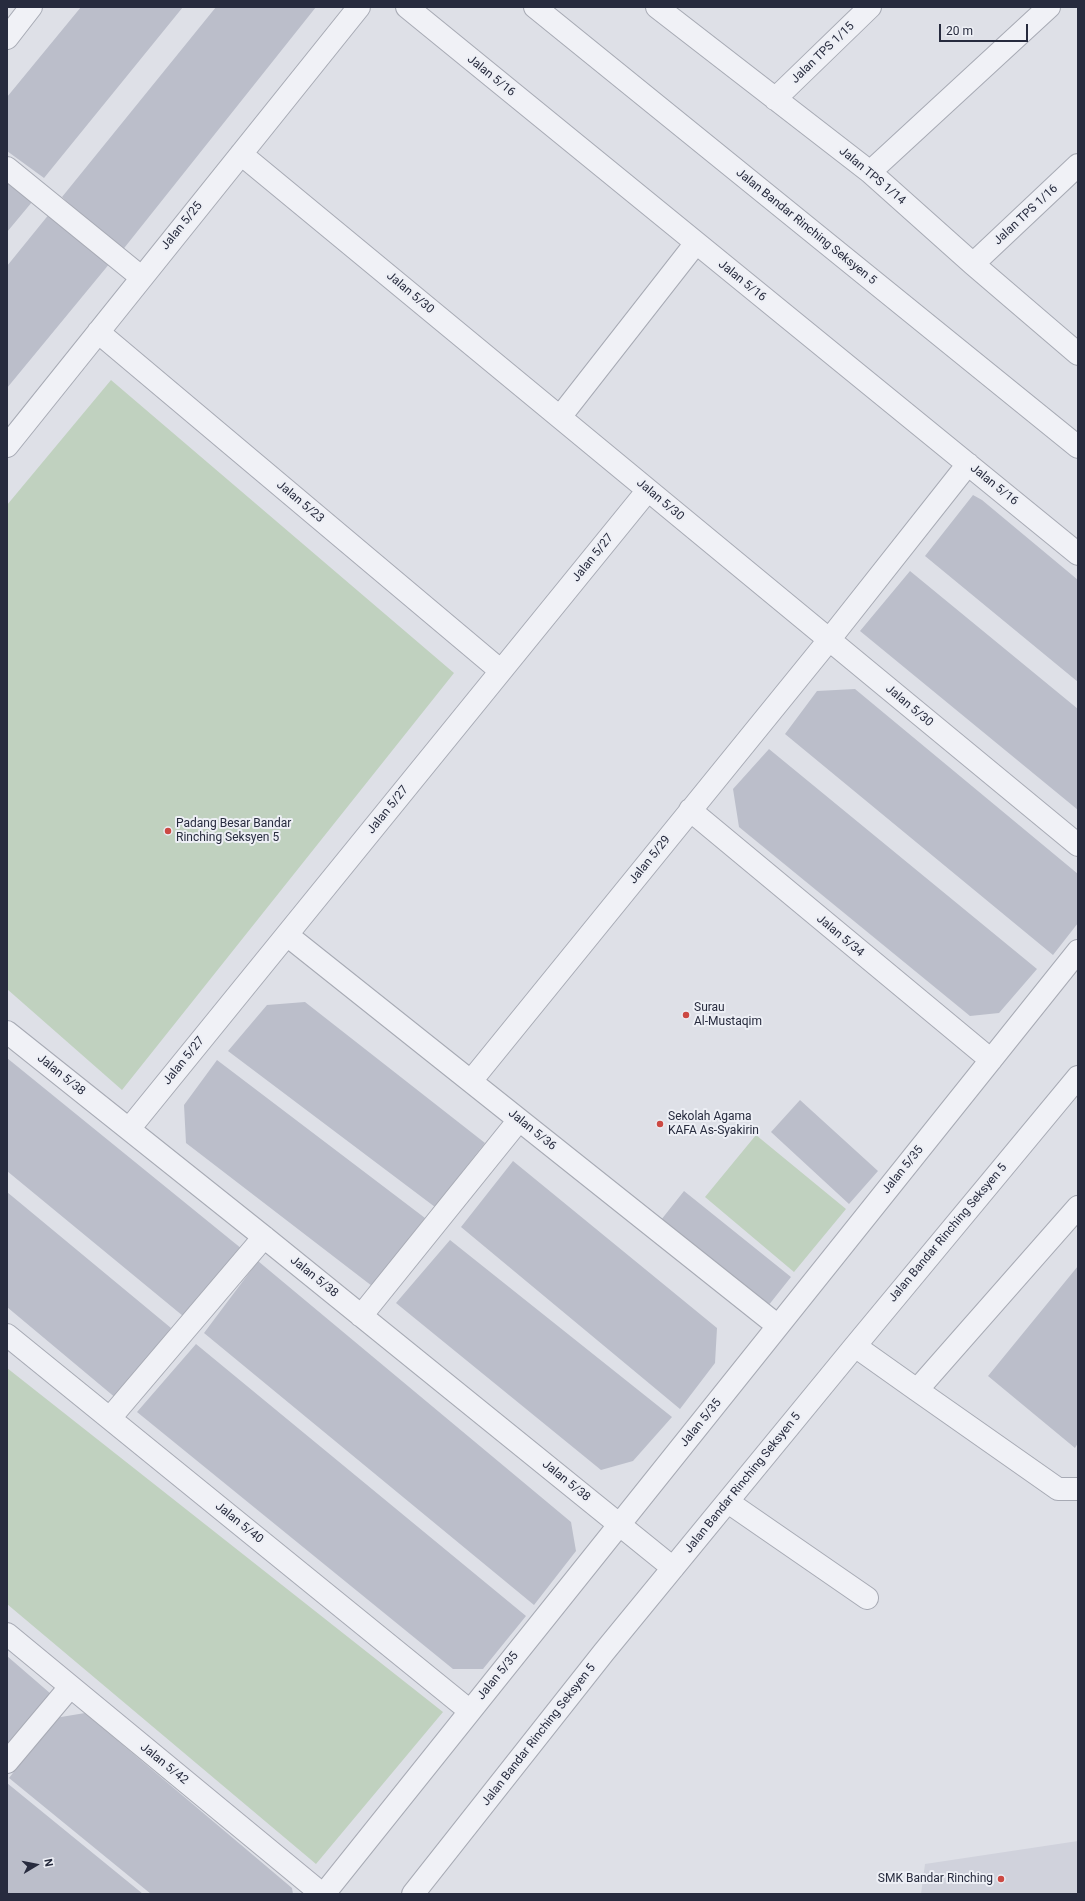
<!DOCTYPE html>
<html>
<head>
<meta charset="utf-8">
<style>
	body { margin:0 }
	#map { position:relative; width:1085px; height:1901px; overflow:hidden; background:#dee0e7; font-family:Roboto,sans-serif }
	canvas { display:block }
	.frame { position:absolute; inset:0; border:8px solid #272b3e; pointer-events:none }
	.north { position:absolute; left:16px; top:1845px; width:40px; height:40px; -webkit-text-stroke:3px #edeff5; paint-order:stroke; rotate:80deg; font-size:11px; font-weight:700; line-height:16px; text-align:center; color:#272b3e }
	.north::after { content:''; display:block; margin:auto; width:14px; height:18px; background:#272b3e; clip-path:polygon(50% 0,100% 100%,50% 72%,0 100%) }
	.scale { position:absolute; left:939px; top:24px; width:89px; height:18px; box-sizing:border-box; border:2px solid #272b3e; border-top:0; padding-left:5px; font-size:12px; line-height:14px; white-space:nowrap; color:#272b3e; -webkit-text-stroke:3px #edeff5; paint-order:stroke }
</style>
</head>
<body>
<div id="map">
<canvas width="1085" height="1901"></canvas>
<div class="frame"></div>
<div class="north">N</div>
<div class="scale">20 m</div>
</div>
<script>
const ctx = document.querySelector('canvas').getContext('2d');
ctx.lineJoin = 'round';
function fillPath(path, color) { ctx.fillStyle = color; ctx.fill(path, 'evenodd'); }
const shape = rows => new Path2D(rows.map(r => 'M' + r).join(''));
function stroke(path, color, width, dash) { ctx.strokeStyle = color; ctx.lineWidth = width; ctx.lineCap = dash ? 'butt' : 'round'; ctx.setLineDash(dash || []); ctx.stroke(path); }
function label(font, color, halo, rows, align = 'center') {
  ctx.font = font + ' Roboto,sans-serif'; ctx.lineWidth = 4; ctx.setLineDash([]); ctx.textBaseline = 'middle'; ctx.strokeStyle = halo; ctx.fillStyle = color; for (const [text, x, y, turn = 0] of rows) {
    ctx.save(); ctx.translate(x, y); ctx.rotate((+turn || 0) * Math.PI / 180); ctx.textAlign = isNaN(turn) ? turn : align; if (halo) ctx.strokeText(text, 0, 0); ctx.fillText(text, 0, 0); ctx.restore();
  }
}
const built = shape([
	[1078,1841,1078,1894,921,1894,925,1864]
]);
const green = shape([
	[111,380,454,673,122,1090,7,989,7,505],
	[756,1135,846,1209,794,1272,705,1197],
	[7,1368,443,1712,316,1864,7,1604]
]);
const building = shape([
	[81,7,183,7,44,178,7,151,7,97],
	[216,7,316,7,121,252,62,197],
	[7,181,32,202,7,232],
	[50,213,110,263,7,388,7,266],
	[973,495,982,500,1078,580,1078,682,925,556],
	[910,571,1078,709,1078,810,860,631],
	[855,689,1078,874,1078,923,1053,955,785,734,817,691],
	[769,749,1037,969,999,1013,970,1016,739,827,733,789],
	[305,1002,485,1143,435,1207,228,1051,267,1005],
	[7,1058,242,1249,183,1316,7,1171],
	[217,1060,425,1218,372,1286,186,1143,184,1105],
	[800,1100,878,1171,849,1204,771,1132],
	[513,1161,717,1328,715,1363,680,1409,461,1227],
	[684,1191,791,1277,768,1306,661,1220],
	[7,1192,171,1328,117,1399,7,1307],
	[450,1240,672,1417,633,1461,601,1470,396,1303],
	[258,1261,571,1522,576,1551,534,1605,204,1333],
	[1078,1266,1078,1443,1075,1448,988,1376],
	[196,1344,526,1616,483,1669,453,1669,137,1412],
	[7,1656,51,1694,7,1749],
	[85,1713,292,1888,293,1894,151,1894,9,1778,55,1718],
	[7,1783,143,1894,7,1894]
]);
const minor = shape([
	[407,7,1078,554],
	[535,7,1078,447],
	[657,7,870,172,973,264,1078,354],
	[7,38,31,7],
	[775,99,870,7],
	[241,154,1078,845],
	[7,168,141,277],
	[870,172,1049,7],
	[973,264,1078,165],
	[98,332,501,671],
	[560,417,696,243],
	[7,446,359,7],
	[690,810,991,1060],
	[287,935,778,1326],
	[7,1032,264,1237,673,1568],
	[471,1081,829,640,968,464],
	[129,1129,648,490],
	[1078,1207,917,1390,1058,1489,1078,1489],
	[361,1316,519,1120],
	[7,1335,470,1711],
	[855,1346,917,1390],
	[110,1418,264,1237],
	[728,1502,867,1598],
	[7,1634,322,1894],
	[7,1762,70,1687],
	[324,1894,1078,951],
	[413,1894,604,1652,855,1346,1078,1077]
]);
const markers = [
	[168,831,4,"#cc4943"],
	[686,1015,4,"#cc4943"],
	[660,1124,4,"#cc4943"],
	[1001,1879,4,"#cc4943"]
];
const streetNames = [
	["Jalan TPS 1/15",823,53,-44],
	["Jalan 5/16",491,76,39],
	["Jalan TPS 1/14",872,176,40],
	["Jalan TPS 1/16",1026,215,-43],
	["Jalan 5/25",182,226,-51],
	["Jalan Bandar Rinching Seksyen 5",806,227,39],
	["Jalan 5/16",742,281,39],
	["Jalan 5/30",410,293,40],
	["Jalan 5/16",994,485,39],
	["Jalan 5/30",660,500,40],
	["Jalan 5/23",300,502,40],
	["Jalan 5/27",593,558,-51],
	["Jalan 5/30",909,706,40],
	["Jalan 5/27",388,810,-51],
	["Jalan 5/29",650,860,-51],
	["Jalan 5/34",840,936,40],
	["Jalan 5/27",184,1061,-51],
	["Jalan 5/38",61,1075,39],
	["Jalan 5/36",532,1130,39],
	["Jalan 5/35",903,1170,-51],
	["Jalan Bandar Rinching Seksyen 5",948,1233,-50],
	["Jalan 5/38",314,1277,39],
	["Jalan 5/35",701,1423,-51],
	["Jalan 5/38",566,1481,39],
	["Jalan Bandar Rinching Seksyen 5",743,1483,-51],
	["Jalan 5/40",239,1523,39],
	["Jalan 5/35",498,1676,-51],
	["Jalan Bandar Rinching Seksyen 5",539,1735,-52],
	["Jalan 5/42",164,1764,39]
];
const poiNames = [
	["Padang Besar Bandar",176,824],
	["Rinching Seksyen 5",176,838],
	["Surau",694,1008],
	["Al-Mustaqim",694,1022],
	["Sekolah Agama",668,1117],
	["KAFA As-Syakirin",668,1131],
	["SMK Bandar Rinching",993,1879,"right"]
];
fillPath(built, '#d0d2dc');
fillPath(green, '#c0d1bf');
fillPath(building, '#bbbeca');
stroke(minor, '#a7aab4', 24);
stroke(minor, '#f0f1f6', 22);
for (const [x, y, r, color] of markers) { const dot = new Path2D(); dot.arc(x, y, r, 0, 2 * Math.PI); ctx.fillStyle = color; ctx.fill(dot); stroke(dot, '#edeff5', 1.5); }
label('12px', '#272b3e', '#edeff5', streetNames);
label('12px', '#272b3e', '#edeff5', poiNames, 'left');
</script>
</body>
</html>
